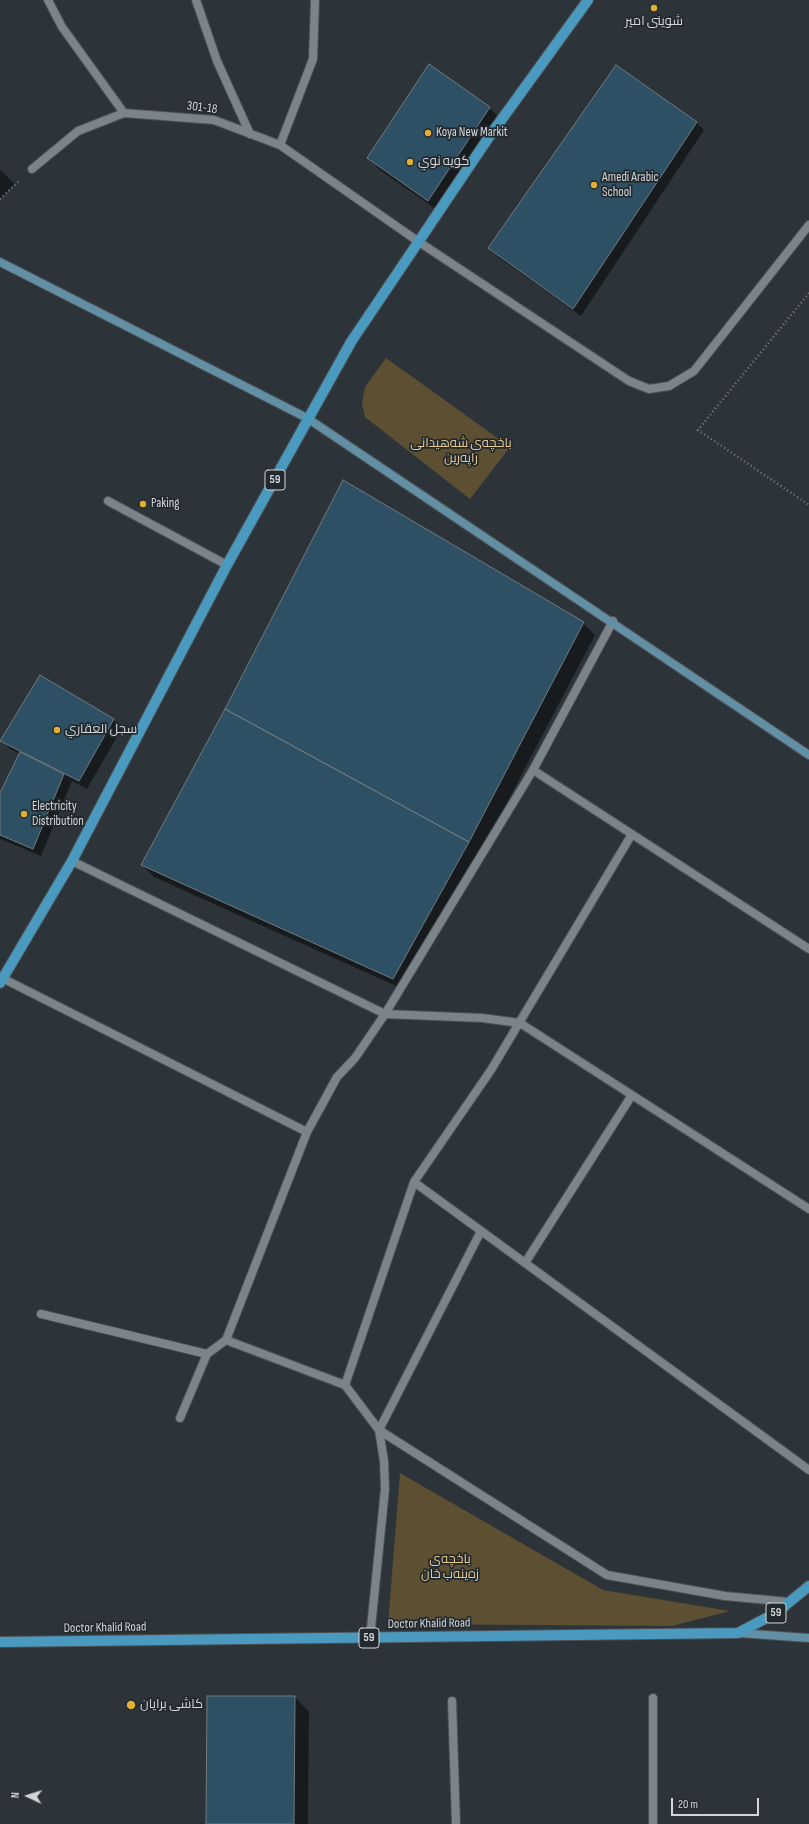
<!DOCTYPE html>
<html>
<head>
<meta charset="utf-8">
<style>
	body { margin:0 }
	#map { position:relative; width:809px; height:1824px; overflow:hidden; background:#2d3439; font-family:"Sofia Sans Condensed",sans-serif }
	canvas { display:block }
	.north { position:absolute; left:8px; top:1776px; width:40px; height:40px; -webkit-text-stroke:3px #232a2f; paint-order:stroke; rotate:274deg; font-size:11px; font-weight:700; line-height:16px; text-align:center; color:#d2d6d9 }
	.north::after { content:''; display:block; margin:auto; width:14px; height:18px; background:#d2d6d9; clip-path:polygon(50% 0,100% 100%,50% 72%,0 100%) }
	.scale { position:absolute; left:671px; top:1798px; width:88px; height:18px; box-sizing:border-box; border:2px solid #d2d6d9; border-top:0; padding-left:5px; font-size:12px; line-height:14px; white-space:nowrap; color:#d2d6d9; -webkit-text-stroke:3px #232a2f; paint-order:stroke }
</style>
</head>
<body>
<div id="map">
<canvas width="809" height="1824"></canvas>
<div class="north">N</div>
<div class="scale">20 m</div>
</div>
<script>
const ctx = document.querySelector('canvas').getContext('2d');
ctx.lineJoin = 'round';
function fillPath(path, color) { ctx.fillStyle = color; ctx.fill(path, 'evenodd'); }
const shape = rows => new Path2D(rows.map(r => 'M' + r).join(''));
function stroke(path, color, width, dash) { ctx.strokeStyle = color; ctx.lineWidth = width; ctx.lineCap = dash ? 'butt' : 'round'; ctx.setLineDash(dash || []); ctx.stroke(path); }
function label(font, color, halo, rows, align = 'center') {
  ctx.font = font + ' "Sofia Sans Condensed",Cairo,sans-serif'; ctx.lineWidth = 3.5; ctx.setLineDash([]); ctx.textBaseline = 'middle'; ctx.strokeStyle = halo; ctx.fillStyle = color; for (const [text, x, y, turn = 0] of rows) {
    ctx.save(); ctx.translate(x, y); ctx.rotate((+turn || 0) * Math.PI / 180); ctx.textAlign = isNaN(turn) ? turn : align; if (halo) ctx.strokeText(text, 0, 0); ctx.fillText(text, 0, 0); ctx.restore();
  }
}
const green = shape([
	[386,358,510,447,470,499,365,417,362,404,365,387],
	[400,1473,603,1590,730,1611,672,1626,388,1624]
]);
const shadow = shape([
	[489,108,501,119,440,212,380,170,368,158],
	[696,122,704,130,581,316,497,256,489,248],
	[0,170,15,184,0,199],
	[583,623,595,635,480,854,405,990,154,877,142,865,226,709],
	[40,677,114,720,122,728,87,789,72,781,41,856,0,839,0,796,20,754,10,749,2,741],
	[295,1697,309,1712,308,1824,207,1824]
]);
const building = shape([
	[429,64,490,107,428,201,367,158,429,64],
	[616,65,697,122,573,309,488,248,616,65],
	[343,480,584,622,469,842,225,709,343,480],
	[40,675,114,719,79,781,0,741,40,675],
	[225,709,469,842,393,979,141,865,225,709],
	[20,752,64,774,33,849,0,835,0,793,20,752],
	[207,1696,295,1696,294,1824,206,1824,207,1696]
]);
const path = shape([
	[0,199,18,182],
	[809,293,698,430,809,505]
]);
const lane = shape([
	[108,501,227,565]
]);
const street = shape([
	[48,0,62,27,124,113],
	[196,0,217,61,250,134],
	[280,145,313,59,315,0],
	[32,169,78,131,124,113,214,120,280,145,419,242,629,381,649,389,669,386,694,371,809,225],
	[533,770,809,949],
	[72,861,385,1014,482,1018,520,1023,809,1209],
	[2,978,307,1132],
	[414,1182,809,1470],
	[525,1263,632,1095],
	[41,1314,207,1354],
	[226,1340,345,1385,379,1430,607,1575,725,1596,789,1602],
	[345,1385,414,1182,491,1070,632,834],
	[180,1418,207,1354,226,1340,307,1132,337,1077,355,1058,385,1014,533,770,613,621],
	[370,1638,385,1489,384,1461,379,1430,481,1231],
	[653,1698,653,1824],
	[452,1701,456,1824]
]);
const secondary = shape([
	[0,262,307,418,809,755],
	[738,1633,809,1638]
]);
const primary = shape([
	[0,983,72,861,227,565,351,342,489,137,588,0],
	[0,1642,738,1633,776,1613,809,1586]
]);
const markers = [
	[654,8,4,"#e1af34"],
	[428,133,4,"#e1af34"],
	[410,162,4,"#e1af34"],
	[594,185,4,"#e1af34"],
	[143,504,4,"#e1af34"],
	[57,730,4,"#e1af34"],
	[24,814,4,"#e1af34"],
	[131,1705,5,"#e1af34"]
];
const shields = [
	[275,480,20],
	[776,1613,20],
	[369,1638,20]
];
const shieldNames = [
	["59",275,480],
	["59",776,1613],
	["59",369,1638]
];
const poiNames = [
	["شوينى امير",654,22,"center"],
	["Koya New Markit",436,133],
	["كويه نوي",418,162],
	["Amedi Arabic",602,178],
	["School",602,193],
	["Paking",151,504],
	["سجل العقاري",65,730],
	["Electricity",32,807],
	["Distribution",32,822],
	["كاشی برایان",140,1705]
];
const streetNames = [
	["301-18",202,108,7],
	["Doctor Khalid Road",429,1624,-1],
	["Doctor Khalid Road",105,1628,-1]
];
const parkNames = [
	["باخچه‌ی شه‌هیدانی",461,444],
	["راپه‌رین",461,459],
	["باخچه‌ی",450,1560],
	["زه‌ینه‌ب خان",450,1575]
];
fillPath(green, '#5c4f32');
fillPath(shadow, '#0007');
fillPath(building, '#2d5064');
stroke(building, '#717a7f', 1);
stroke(lane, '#4a5054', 10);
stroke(street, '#4a5054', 10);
stroke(secondary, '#4a5054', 10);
stroke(primary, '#4a5054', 12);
stroke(path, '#7a7f84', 2.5, [1, 3]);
stroke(lane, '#7b848a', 8);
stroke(street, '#7b848a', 8);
stroke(secondary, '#638fa4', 8);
stroke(primary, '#4a9abf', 10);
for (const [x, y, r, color] of markers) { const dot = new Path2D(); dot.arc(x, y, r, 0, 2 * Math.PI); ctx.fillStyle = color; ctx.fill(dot); stroke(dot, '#232a2f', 1.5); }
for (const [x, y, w] of shields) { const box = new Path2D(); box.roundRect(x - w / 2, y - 10, w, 20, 3); ctx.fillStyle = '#232a2f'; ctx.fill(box); stroke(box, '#d2d6d9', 1); }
label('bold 12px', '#d2d6d9', null, shieldNames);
label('13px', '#d2d6d9', '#232a2f', poiNames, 'left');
label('13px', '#d2d6d9', '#232a2f', streetNames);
label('13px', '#e5c98e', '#232a2f', parkNames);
</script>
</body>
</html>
